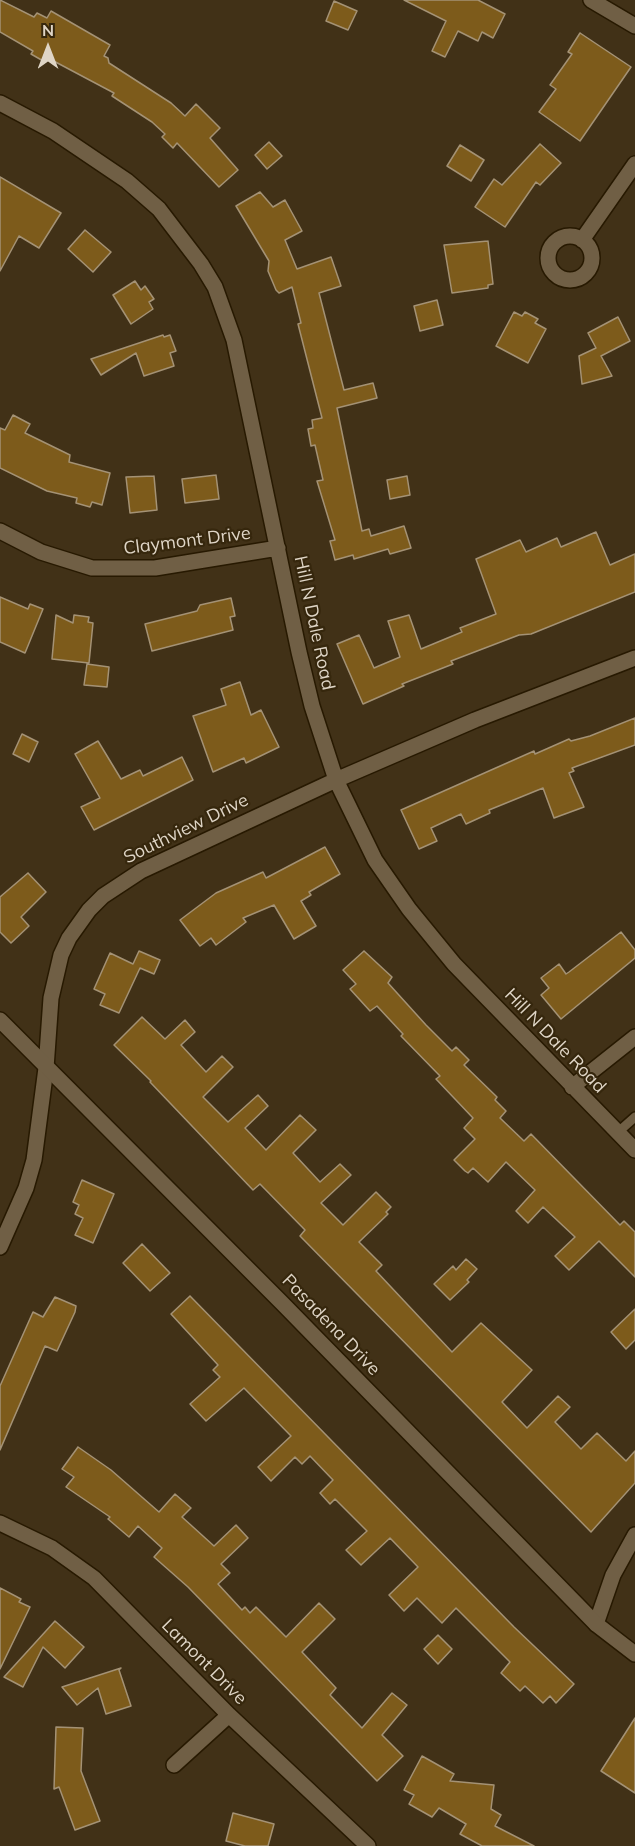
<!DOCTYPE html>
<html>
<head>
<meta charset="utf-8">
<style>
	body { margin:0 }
	#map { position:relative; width:635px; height:1846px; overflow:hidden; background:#413117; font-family:Mulish,sans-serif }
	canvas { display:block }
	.north { position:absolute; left:18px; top:18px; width:60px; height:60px; -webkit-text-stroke:4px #36270d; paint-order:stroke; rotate:0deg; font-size:16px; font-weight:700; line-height:24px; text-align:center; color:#dfd5c6 }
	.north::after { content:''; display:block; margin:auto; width:21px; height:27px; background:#dfd5c6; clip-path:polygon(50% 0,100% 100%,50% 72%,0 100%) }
</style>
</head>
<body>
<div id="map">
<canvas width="635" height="1846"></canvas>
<div class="north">N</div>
</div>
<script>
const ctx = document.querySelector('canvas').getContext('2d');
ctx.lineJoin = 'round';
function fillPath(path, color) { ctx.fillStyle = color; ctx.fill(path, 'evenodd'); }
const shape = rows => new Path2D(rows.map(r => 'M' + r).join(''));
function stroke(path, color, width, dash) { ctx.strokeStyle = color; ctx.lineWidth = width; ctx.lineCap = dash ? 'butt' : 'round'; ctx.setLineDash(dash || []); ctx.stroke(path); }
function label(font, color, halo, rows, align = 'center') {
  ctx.font = font + ' Mulish,sans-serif'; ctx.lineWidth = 4.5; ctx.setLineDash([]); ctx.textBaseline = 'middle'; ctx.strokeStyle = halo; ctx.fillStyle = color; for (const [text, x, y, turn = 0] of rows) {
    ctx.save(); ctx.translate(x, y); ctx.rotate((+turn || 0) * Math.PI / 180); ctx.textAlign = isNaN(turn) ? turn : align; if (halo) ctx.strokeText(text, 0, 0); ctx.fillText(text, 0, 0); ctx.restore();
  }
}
const building = shape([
	[0,0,34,17,37,13,47,18,51,11,110,45,104,56,108,58,109,63,171,103,185,116,196,104,220,128,210,138,238,170,219,187,177,143,173,148,162,137,165,134,152,122,112,96,114,93,48,58,45,62,31,54,33,51,0,32,0,0],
	[404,0,478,0,505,14,493,38,482,32,478,41,458,31,445,57,432,51,446,21,404,0],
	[334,1,357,11,348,30,326,21,334,1],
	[580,33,631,67,580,141,539,112,556,89,550,85,572,54,568,52,580,33],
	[269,142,282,156,267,169,255,155,269,142],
	[540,144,561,163,540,185,536,182,505,227,475,207,494,179,502,185,540,144],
	[460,145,484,160,471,181,447,166,460,145],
	[0,177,61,213,39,248,19,236,0,271,0,177],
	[260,192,273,207,285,200,302,231,285,240,297,269,331,257,341,286,319,293,344,390,373,383,377,398,337,408,362,531,369,529,371,536,404,526,411,548,390,554,388,549,354,559,353,555,335,560,330,541,335,540,317,481,323,480,315,445,311,446,308,429,313,428,312,420,322,418,298,324,301,323,292,287,279,293,276,290,268,271,269,261,236,206,260,192],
	[85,230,111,252,93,272,68,249,85,230],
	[488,241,493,284,488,285,488,288,452,293,444,245,488,241],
	[135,281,141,290,145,286,154,299,149,302,153,309,131,324,113,295,135,281],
	[437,300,443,325,420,331,414,306,437,300],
	[514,312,522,316,525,312,538,319,535,323,546,329,528,363,496,346,514,312],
	[618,317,630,341,601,356,612,376,582,384,579,356,596,348,588,333,618,317],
	[163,335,164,337,170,335,176,351,170,353,174,366,144,376,136,353,101,375,91,359,163,335],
	[13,415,30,424,25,433,70,455,69,462,110,473,102,505,92,502,90,507,76,503,77,498,47,491,0,468,0,428,5,430,13,415],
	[216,475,219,499,185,503,182,479,216,475],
	[154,476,157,510,130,513,126,477,154,476],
	[407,476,410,495,390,499,387,480,407,476],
	[596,532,610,565,635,554,635,592,531,634,519,635,451,661,453,664,402,684,404,686,363,704,337,644,359,635,374,668,400,657,388,621,409,615,421,649,462,632,460,628,496,614,476,559,520,540,526,552,557,538,561,547,596,532],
	[0,597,28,609,30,604,43,609,25,653,0,642,0,597],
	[231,598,235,616,230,617,233,630,152,651,145,624,197,611,200,605,231,598],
	[56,615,73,623,74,615,89,617,88,622,93,623,89,663,52,659,56,615],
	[87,664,109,667,107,687,84,685,87,664],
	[240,682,251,715,261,710,279,747,246,763,244,758,213,772,193,716,226,705,221,689,240,682],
	[635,718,635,745,572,768,574,771,569,773,584,807,554,818,543,788,489,810,490,813,466,824,461,814,431,828,437,841,419,849,401,810,534,751,535,754,569,739,571,741,590,736,635,718],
	[22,734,38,742,29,762,13,754,22,734],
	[98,741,121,779,140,770,143,776,182,757,193,780,94,830,81,807,100,798,75,754,98,741],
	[325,847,340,874,309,892,311,895,301,901,316,926,294,939,274,905,243,918,246,922,216,945,211,938,200,946,180,920,216,893,263,872,266,878,325,847],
	[28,873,46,892,21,917,29,926,11,943,0,932,0,897,28,873],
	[621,932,635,950,635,958,561,1019,541,995,549,988,541,978,559,964,566,974,569,972,621,932],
	[139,951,160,960,154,974,140,968,119,1013,100,1005,105,994,94,989,110,953,133,964,139,951],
	[364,951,392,977,388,983,426,1025,452,1051,456,1047,469,1060,464,1065,497,1097,495,1100,506,1111,500,1118,524,1141,531,1134,620,1225,624,1221,635,1232,635,1277,599,1241,569,1270,555,1256,575,1237,543,1207,528,1223,516,1211,535,1190,506,1162,488,1182,473,1168,468,1173,465,1171,454,1160,475,1139,464,1128,473,1118,436,1079,440,1076,401,1036,403,1034,377,1006,370,1011,350,989,356,984,343,970,364,951],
	[142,1017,165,1039,185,1020,195,1032,181,1045,206,1072,222,1056,233,1067,203,1097,228,1122,258,1095,268,1106,245,1128,266,1150,300,1115,316,1130,293,1153,320,1182,340,1164,351,1175,321,1203,343,1225,376,1192,391,1207,386,1212,388,1214,359,1242,382,1265,376,1271,452,1352,481,1323,532,1370,502,1402,527,1428,558,1396,570,1407,555,1422,581,1449,597,1433,626,1461,635,1451,635,1483,591,1532,300,1236,305,1230,260,1184,253,1190,150,1082,151,1081,114,1045,142,1017],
	[82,1180,114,1194,93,1243,75,1235,83,1218,75,1214,79,1205,73,1202,82,1180],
	[142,1244,170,1273,150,1291,123,1263,142,1244],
	[466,1259,477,1269,467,1280,469,1282,450,1300,434,1284,453,1266,456,1270,466,1259],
	[190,1296,514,1627,574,1684,556,1703,550,1696,543,1703,525,1686,520,1691,501,1673,510,1662,456,1608,442,1623,417,1598,404,1611,389,1595,418,1567,390,1538,361,1565,346,1550,367,1531,335,1499,330,1504,320,1493,333,1480,310,1456,302,1464,295,1457,271,1481,258,1467,291,1436,244,1388,206,1421,190,1404,220,1377,213,1370,218,1365,171,1314,190,1296],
	[55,1297,76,1306,75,1312,57,1351,45,1346,0,1450,0,1386,33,1312,43,1317,55,1297],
	[635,1309,635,1340,626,1349,611,1332,635,1309],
	[78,1447,111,1470,159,1512,175,1494,191,1508,182,1517,214,1546,236,1525,248,1538,221,1564,230,1573,218,1584,242,1610,245,1607,250,1613,256,1607,286,1637,319,1603,335,1619,302,1652,336,1688,330,1695,362,1728,392,1693,407,1705,382,1735,403,1756,377,1781,188,1587,154,1557,162,1548,138,1526,129,1537,108,1519,110,1517,66,1487,74,1477,62,1469,78,1447],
	[0,1588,21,1599,19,1602,30,1607,0,1669,0,1588],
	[55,1621,84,1647,65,1668,43,1647,23,1687,4,1677,55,1621],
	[438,1635,452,1649,438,1664,424,1649,438,1635],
	[121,1668,119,1670,131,1706,106,1714,98,1688,77,1705,62,1687,121,1668],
	[635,1718,635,1793,601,1771,635,1718],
	[56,1727,83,1728,81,1771,100,1821,75,1830,59,1787,54,1789,56,1727],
	[422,1756,454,1774,450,1781,494,1785,491,1809,501,1815,495,1826,534,1846,482,1846,460,1834,466,1824,439,1808,432,1817,409,1804,414,1795,404,1790,422,1756],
	[233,1813,274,1824,268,1846,245,1846,226,1841,233,1813]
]);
const lane = shape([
	[617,1133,635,1117]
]);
const street = shape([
	[591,0,635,26],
	[0,103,53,131,127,181,159,209,201,264,215,287,234,340,299,652,312,706,336,780,375,860,409,909,454,964,635,1150],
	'548 258a22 22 0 1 1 44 0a22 22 0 1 1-44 0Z',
	[582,240,635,164],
	[0,531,41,552,92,568,155,568,278,548],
	[572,1087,635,1037],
	[0,1247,26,1188,34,1160,46,1068,51,998,61,955,69,938,89,910,103,896,141,871,336,780,475,720,635,658],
	[0,1523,52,1548,94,1578,229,1715,368,1846],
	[596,1624,613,1575,635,1535],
	[174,1765,229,1715]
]);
const secondary = shape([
	[0,1020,282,1303,596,1624,635,1654]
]);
const streetNames = [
	["Claymont Drive",187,541,-7],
	["Hill N Dale Road",314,623,78],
	["Southview Drive",186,829,-26],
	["Hill N Dale Road",555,1041,46],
	["Pasadena Drive",331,1325,46],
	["Lamont Drive",204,1662,45]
];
fillPath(building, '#7d5b1b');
stroke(building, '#a49275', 1.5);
stroke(lane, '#271901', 12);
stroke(street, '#271901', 18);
stroke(secondary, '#271901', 18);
stroke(lane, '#705f45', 9);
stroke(street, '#705f45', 15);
stroke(secondary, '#705f45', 15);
label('18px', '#dfd5c6', '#36270d', streetNames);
</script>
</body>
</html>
